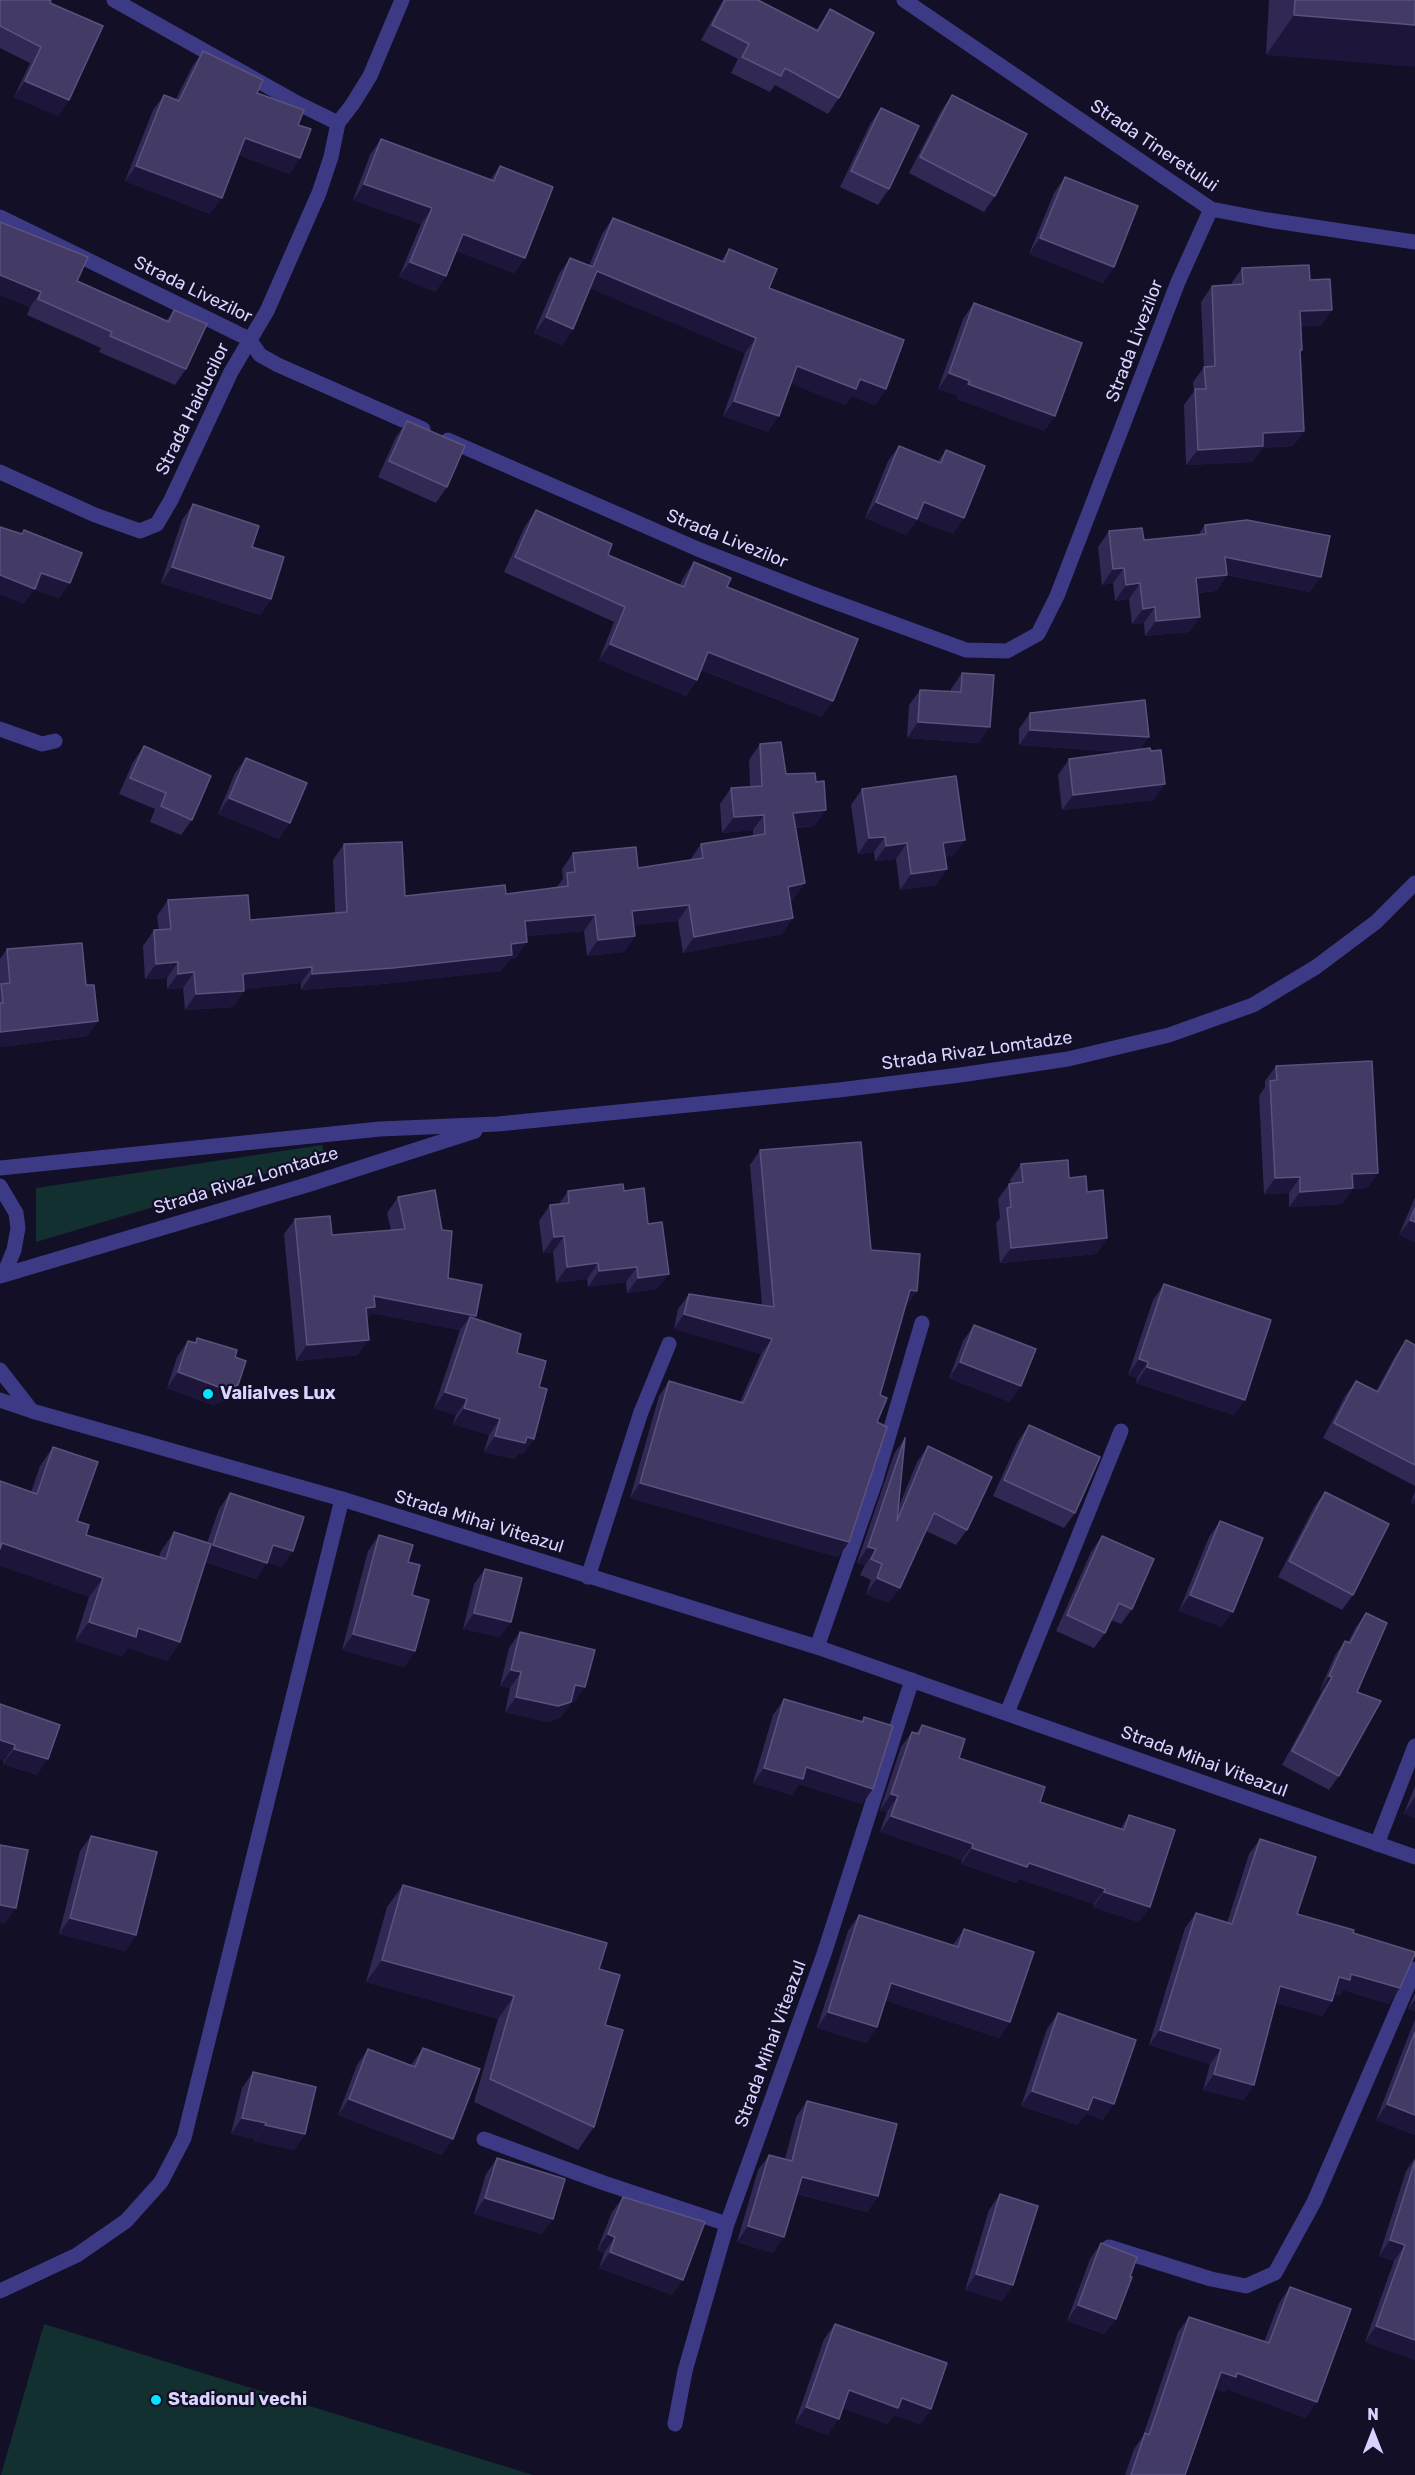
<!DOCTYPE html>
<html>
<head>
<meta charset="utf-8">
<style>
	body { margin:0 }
	#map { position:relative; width:1415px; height:2475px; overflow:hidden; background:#130f26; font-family:Rubik,sans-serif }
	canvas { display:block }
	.north { position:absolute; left:1343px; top:2403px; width:60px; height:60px; -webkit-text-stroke:4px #130f26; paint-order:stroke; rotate:0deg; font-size:16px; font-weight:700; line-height:24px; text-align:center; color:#d9d4ff }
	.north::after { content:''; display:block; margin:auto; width:21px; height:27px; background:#d9d4ff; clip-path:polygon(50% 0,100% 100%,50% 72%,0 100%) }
</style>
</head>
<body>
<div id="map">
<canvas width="1415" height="2475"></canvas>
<div class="north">N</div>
</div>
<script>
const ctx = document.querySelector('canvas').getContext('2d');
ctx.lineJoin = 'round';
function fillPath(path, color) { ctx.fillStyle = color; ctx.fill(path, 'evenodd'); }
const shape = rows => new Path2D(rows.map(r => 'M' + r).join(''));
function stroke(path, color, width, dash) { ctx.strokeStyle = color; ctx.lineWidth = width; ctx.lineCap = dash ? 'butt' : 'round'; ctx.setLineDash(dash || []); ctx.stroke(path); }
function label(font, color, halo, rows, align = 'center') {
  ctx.font = font + ' Rubik,sans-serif'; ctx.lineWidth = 4.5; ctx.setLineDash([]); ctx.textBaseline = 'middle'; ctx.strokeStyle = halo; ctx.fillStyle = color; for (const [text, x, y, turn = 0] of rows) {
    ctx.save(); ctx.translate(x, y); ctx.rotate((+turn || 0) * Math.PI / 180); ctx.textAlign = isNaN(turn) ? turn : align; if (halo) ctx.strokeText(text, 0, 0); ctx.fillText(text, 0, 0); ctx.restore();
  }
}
const green = shape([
	[322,1145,325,1156,36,1242,36,1188],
	[44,2324,533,2475,1,2475]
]);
const service = shape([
	[588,1577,641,1412,669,1344],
	[817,1647,875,1482,922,1323],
	[1007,1713,1121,1431],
	[484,2139,604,2183,727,2224],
	[1109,2247,1211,2279,1246,2286,1275,2273,1314,2202,1415,1969],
	[0,2291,77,2255,126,2221,161,2182,184,2138,342,1499],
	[675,2424,685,2371,727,2224,824,1954,912,1680]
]);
const minor = shape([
	[114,0,299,104,338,123],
	[904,0,1211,209,1268,220,1415,242],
	[0,217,249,339,260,355,278,365,423,429],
	[448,440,700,550,813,594,966,650,1007,651,1038,634,1057,596,1178,282,1211,209],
	[0,472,95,515,140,531,157,524,171,500,231,372,267,311,319,193,331,157,338,123,352,105,370,76,402,0],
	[0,729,42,744,55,741],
	[0,1400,32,1411],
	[1377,1844,1415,1746]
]);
const tertiary = shape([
	[0,1168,380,1129,498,1124,839,1090,960,1075,1068,1059,1169,1035,1253,1005,1316,967,1376,922,1415,883],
	[0,1186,16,1213,18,1228,14,1250,4,1274],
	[0,1276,310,1184,475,1131],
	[0,1370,32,1411,342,1499,817,1647,1415,1857]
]);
const wall = shape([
	[0,0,50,3,69,100,58,116,14,97,30,63,0,48],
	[723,0,758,0,816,30,830,9,839,98,828,114,775,85,770,92,731,73,738,59,701,40],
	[1269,0,1415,0,1266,55],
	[203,51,298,125,300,158,289,174,239,155,210,214,125,181,153,110,164,95,176,99,192,67],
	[952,95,995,196,984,212,909,173,941,111],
	[881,108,889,189,878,205,840,187,870,124],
	[381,139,490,180,500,166,525,258,514,273,456,251,446,276,435,292,399,277,421,224,353,200,370,155],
	[1065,177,1114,267,1103,283,1029,254,1054,193],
	[613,218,721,261,729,249,769,288,886,389,875,405,851,396,845,405,790,383,768,432,723,416,745,353,590,288,573,329,562,345,534,333,559,274,570,258,589,266,602,234],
	[0,222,77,281,166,321,174,310,186,369,175,385,99,352,101,348,27,315,30,307,0,295],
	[1242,268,1310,280,1321,326,1301,326,1302,350,1300,354,1304,431,1293,446,1262,448,1252,462,1186,465,1184,405,1194,391,1193,382,1204,367,1201,302,1212,286,1231,285,1231,284],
	[974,303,1055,416,1044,431,957,399,959,396,938,389,963,319],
	[407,421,447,487,436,503,378,477,396,437],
	[899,446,938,461,946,450,953,534,917,520,906,535,865,518,888,461],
	[193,504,252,547,271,599,260,615,161,583,182,520],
	[536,510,608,555,680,585,683,578,694,562,727,587,822,717,701,670,697,680,686,696,599,660,614,622,504,572,525,526],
	[1205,525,1310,592,1227,575,1216,591,1198,593,1200,617,1189,632,1145,636,1144,623,1132,624,1129,599,1115,601,1113,583,1102,585,1098,547,1109,531,1144,540,1198,535],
	[962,673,979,743,907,738,909,705,920,690,951,692,951,689],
	[1030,713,1141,749,1154,800,1062,810,1058,775,1069,759,1120,752,1019,745,1019,729],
	[760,744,786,774,815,826,795,828,794,899,790,900,782,934,683,953,678,921,633,925,635,936,624,952,587,956,584,931,527,936,516,958,510,959,501,971,382,984,301,990,301,983,244,989,244,991,233,1007,185,1010,183,988,167,989,167,978,145,979,143,946,154,930,159,930,157,916,168,900,250,920,335,913,333,860,344,844,405,896,506,894,556,888,563,879,562,869,573,853,638,868,690,860,701,844,753,836,753,830,722,833,720,804,731,788,750,786,749,760],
	[144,746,192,820,181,835,150,822,155,809,119,794,133,762],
	[246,758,279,839,218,814,235,773],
	[862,789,965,840,954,855,945,857,947,869,936,885,900,890,896,859,875,861,874,852,858,854,851,805],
	[7,949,86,985,98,1021,87,1036,0,1047,0,959],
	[1276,1066,1378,1173,1367,1188,1352,1189,1342,1204,1289,1207,1289,1193,1264,1194,1259,1096,1265,1087,1265,1081],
	[760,1150,917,1291,906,1306,905,1306,880,1395,877,1422,849,1542,838,1557,630,1498,659,1396,669,1381,740,1402,761,1354,674,1329,678,1309,689,1294,762,1305,750,1165],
	[1021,1164,1069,1178,1087,1192,1107,1238,1096,1254,1000,1263,996,1223,1000,1218,998,1199,1009,1184,1011,1184,1010,1180],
	[568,1191,624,1191,648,1224,657,1289,627,1293,626,1282,588,1287,587,1279,556,1283,553,1252,543,1253,539,1221,550,1205,559,1204],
	[398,1197,448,1278,476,1316,474,1318,517,1353,539,1387,534,1439,523,1454,518,1453,514,1459,484,1452,489,1435,453,1424,456,1415,434,1408,460,1330,371,1313,367,1319,358,1355,296,1361,284,1234,295,1219,332,1235,391,1230,387,1213],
	[1415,1197,1415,1242,1399,1235],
	[1164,1284,1234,1415,1136,1383,1137,1378,1128,1375,1153,1300],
	[974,1325,1010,1402,949,1378,963,1341],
	[197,1338,235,1357,238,1385,227,1400,213,1405,167,1388,177,1357,188,1341,195,1343],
	[1406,1340,1415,1345,1415,1486,1323,1438,1345,1396,1356,1381,1376,1391,1395,1356],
	[1029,1425,1075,1513,1064,1528,993,1496,1018,1441],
	[905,1438,899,1506,917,1462,928,1446,967,1530,956,1545,926,1531,889,1603,866,1594,871,1580,860,1575,865,1565,857,1563,894,1454],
	[53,1447,77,1521,86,1535,159,1557,161,1551,174,1532,207,1543,219,1509,230,1493,282,1567,267,1562,256,1579,205,1562,180,1642,167,1661,128,1648,122,1656,75,1641,89,1597,31,1492,40,1466],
	[1415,1491,1415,1504,1411,1503],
	[1325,1492,1353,1595,1342,1610,1278,1577,1314,1507],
	[1220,1521,1222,1627,1179,1611,1209,1537],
	[379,1535,408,1562,412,1595,415,1651,404,1667,342,1650,368,1551],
	[1102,1536,1132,1609,1121,1624,1111,1620,1105,1633,1094,1648,1056,1631,1091,1552],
	[485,1569,500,1637,463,1629,474,1584],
	[1366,1613,1357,1692,1339,1776,1329,1790,1282,1765,1322,1691,1320,1690,1335,1655,1345,1641,1348,1642,1356,1627],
	[520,1632,574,1703,571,1702,560,1718,547,1722,505,1712,510,1688,500,1686,509,1648],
	[784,1699,861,1721,864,1717,862,1804,799,1784,792,1795,753,1783,773,1715],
	[0,1704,37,1775,3,1764,4,1761,0,1759],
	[922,1725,959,1758,1040,1802,1120,1829,1129,1815,1139,1922,1093,1907,1094,1904,1019,1879,1016,1883,961,1864,962,1860,880,1832,887,1812,880,1810,901,1747,912,1732,916,1733],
	[1415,1786,1415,1818,1404,1813],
	[91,1836,136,1935,125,1951,59,1934,80,1851],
	[1260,1839,1297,1914,1353,1933,1389,2004,1343,1990,1339,1996,1334,1994,1332,2001,1322,2016,1276,2003,1254,2085,1243,2100,1203,2090,1210,2064,1149,2045,1185,1928,1196,1913,1227,1923,1249,1854],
	[403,1885,599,1969,605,2025,594,2127,578,2150,474,2102,498,2019,366,1982,387,1907],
	[859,1915,953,1945,964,1929,1010,2022,999,2038,885,2000,877,2027,866,2043,817,2028,848,1931],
	[1415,1993,1415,2011,1408,2009],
	[1058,2013,1103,2120,1086,2114,1077,2125,1021,2106,1047,2029],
	[1415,2019,1415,2135,1376,2120],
	[423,2048,442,2155,338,2115,357,2065,368,2049,411,2065],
	[253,2072,305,2134,294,2150,254,2141,255,2139,231,2134,242,2088],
	[807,2101,878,2196,867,2212,797,2194,773,2253,737,2242,758,2170,769,2155,785,2159,796,2117],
	[497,2158,542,2234,474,2214,486,2174],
	[1415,2158,1415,2360,1365,2342,1394,2261,1379,2256,1406,2171],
	[1000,2194,1013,2285,1002,2301,965,2290,989,2210],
	[623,2197,672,2295,599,2268,604,2253,597,2250,612,2212],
	[1101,2243,1130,2277,1116,2319,1104,2334,1067,2321,1090,2259],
	[1290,2287,1306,2418,1227,2389,1225,2392,1215,2389,1185,2475,1125,2475,1134,2449,1143,2436,1178,2332,1189,2317,1264,2342,1279,2303],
	[835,2324,931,2409,920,2424,894,2415,887,2424,843,2408,828,2435,795,2423,824,2339]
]);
const shadedWall = shape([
	[1294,15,1415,25,1415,67,1266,55],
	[25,81,69,100,58,116,14,97],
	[245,138,300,158,289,174,234,153],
	[136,166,222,198,210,214,125,181],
	[364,184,432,208,421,224,353,200],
	[463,234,525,258,514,273,452,250],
	[1040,238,1114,267,1103,283,1029,254],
	[410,262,446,276,435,292,399,277],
	[597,271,756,338,745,353,586,287],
	[0,275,41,292,30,307,0,295],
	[1332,310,1321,326,1289,327,1300,311],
	[546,317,573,329,562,345,534,333],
	[797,366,860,379,886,389,875,405,851,396,845,405,786,382],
	[949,373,970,381,959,396,938,389],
	[968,384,1055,416,1044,431,957,399],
	[734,401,779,416,768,432,723,416],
	[1304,431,1293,446,1262,448,1252,462,1186,465,1198,450,1263,433],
	[876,502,924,502,964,518,953,534,917,520,906,535,865,518],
	[1225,557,1321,577,1310,592,1214,572],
	[172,567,271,599,260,615,161,583],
	[1124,568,1113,583,1102,585,1113,569],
	[41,573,70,583,59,599,34,590,24,604,0,595,0,575],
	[1227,575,1216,591,1185,594,1196,578],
	[1140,583,1129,599,1115,601,1126,585],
	[1155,607,1144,623,1132,624,1143,609],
	[1200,617,1189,632,1145,636,1156,621],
	[610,644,697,680,686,696,599,660],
	[708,652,833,701,822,717,697,668],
	[918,722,990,727,979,743,907,738],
	[1030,730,1149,737,1138,753,1019,745],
	[1165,784,1154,800,1062,810,1073,795],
	[229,798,290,823,279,839,218,814],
	[826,810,815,826,782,828,793,813],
	[764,815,753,830,722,833,734,817],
	[885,837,874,852,858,854,869,838],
	[965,840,954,855,932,859,943,843],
	[907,843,896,859,875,861,886,846],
	[947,869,936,885,900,890,911,874],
	[805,883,794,899,777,902,788,887],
	[689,905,678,921,621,927,632,911],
	[595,915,584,931,514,937,525,921],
	[793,918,782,934,683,953,694,937],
	[635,936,624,952,587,956,598,940],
	[527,942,516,958,510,959,501,971,382,984,301,990,312,974],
	[178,962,167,978,145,979,156,964],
	[312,967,301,983,232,990,243,974],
	[194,972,183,988,167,989,178,974],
	[244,991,233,1007,185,1010,196,994],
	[98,1021,87,1036,0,1047,0,1032],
	[1378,1173,1367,1188,1352,1189,1342,1204,1289,1207,1300,1192,1352,1174],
	[1300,1177,1289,1193,1264,1194,1275,1178],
	[1410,1220,1415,1222,1415,1242,1399,1235],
	[564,1236,553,1252,543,1253,554,1237],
	[1107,1238,1096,1254,1000,1263,1011,1248],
	[598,1263,587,1279,556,1283,567,1267],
	[637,1267,626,1282,588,1287,599,1271],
	[669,1274,657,1289,627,1293,638,1278],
	[910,1290,917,1291,906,1306,899,1305],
	[374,1296,476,1316,465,1331,470,1317,460,1330,371,1313,364,1323,355,1323],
	[684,1314,772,1339,761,1354,674,1329],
	[369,1340,358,1355,296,1361,307,1345],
	[1139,1359,1148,1362,1137,1378,1128,1375],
	[960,1362,1021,1386,1010,1402,949,1378],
	[1147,1367,1245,1400,1234,1415,1136,1383],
	[178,1372,238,1385,227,1400,213,1405,167,1388],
	[445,1392,467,1399,456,1415,434,1408],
	[464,1408,500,1419,489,1435,453,1424],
	[495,1436,527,1437,534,1439,523,1454,518,1453,514,1459,484,1452],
	[640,1483,849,1542,838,1557,630,1498],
	[1415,1497,1415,1504,1411,1503],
	[2,1543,103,1578,89,1597,0,1566,0,1546],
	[213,1545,267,1563,256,1579,202,1561],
	[273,1545,293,1551,282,1567,262,1560],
	[868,1547,876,1549,865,1565,857,1563],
	[877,1578,900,1588,889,1603,866,1594],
	[1190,1595,1233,1612,1222,1627,1179,1611],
	[474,1613,511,1622,500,1637,463,1629],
	[89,1622,138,1628,180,1642,167,1661,128,1648,122,1656,75,1641],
	[353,1634,415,1651,404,1667,342,1650],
	[511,1670,521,1672,510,1688,500,1686],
	[1329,1676,1332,1677,1322,1691,1320,1690],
	[575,1685,585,1687,574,1703,571,1702,560,1718,547,1722,505,1712,516,1697],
	[0,1740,15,1745,4,1761,0,1759],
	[14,1749,48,1759,37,1775,3,1764],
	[806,1767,873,1789,862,1804,799,1784,792,1795,753,1783,764,1768],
	[891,1794,898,1796,887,1812,880,1810],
	[1415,1797,1415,1818,1404,1813],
	[891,1816,973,1844,962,1860,880,1832],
	[972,1848,1029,1863,1105,1889,1094,1904,1019,1879,1016,1883,961,1864],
	[1104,1892,1150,1907,1139,1922,1093,1907],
	[0,1905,16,1908,5,1924,0,1923],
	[70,1918,136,1935,125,1951,59,1934],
	[382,1960,514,1996,498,2019,366,1982],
	[1351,1974,1400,1988,1389,2004,1343,1990,1339,1996,1329,1992,1339,1977],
	[891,1983,1010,2022,999,2038,880,1999],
	[1280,1986,1332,2001,1322,2016,1270,2002],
	[1415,2000,1415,2011,1408,2009],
	[828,2012,877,2027,866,2043,817,2028],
	[1160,2030,1221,2049,1210,2064,1149,2045],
	[1214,2074,1254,2085,1243,2100,1203,2090],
	[1032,2091,1093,2097,1114,2104,1103,2120,1086,2114,1077,2125,1021,2106],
	[349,2099,453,2139,442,2155,338,2115],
	[1387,2104,1415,2115,1415,2135,1376,2120],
	[242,2118,266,2123,255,2139,231,2134],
	[265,2125,305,2134,294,2150,254,2141],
	[802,2177,878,2196,867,2212,791,2192],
	[485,2198,553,2219,542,2234,474,2214],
	[748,2226,784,2237,773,2253,737,2242],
	[608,2234,615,2237,604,2253,597,2250],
	[1390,2240,1405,2245,1394,2261,1379,2256],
	[610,2252,683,2280,672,2295,599,2268],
	[976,2274,1013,2285,1002,2301,965,2290],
	[1078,2305,1116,2319,1104,2334,1067,2321],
	[1376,2326,1415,2340,1415,2360,1365,2342],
	[1221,2372,1237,2373,1317,2402,1306,2418,1227,2389,1225,2392,1210,2388],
	[849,2390,902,2398,931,2409,920,2424,894,2415,887,2424,838,2406],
	[806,2407,839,2419,828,2435,795,2423]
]);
const building = shape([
	[0,0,51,0,50,3,103,26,69,100,25,81,41,47,0,26,0,0],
	[725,0,758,0,818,31,830,9,874,33,839,98,785,68,781,76,742,57,749,44,712,25,725,0],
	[1295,0,1415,0,1415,25,1294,15,1295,0],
	[203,51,263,80,257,93,304,110,298,125,311,129,300,158,245,138,222,198,136,166,164,95,179,101,203,51],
	[952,95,1027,134,995,196,920,157,952,95],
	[881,108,919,126,889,189,851,171,881,108],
	[381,139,494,181,500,166,553,187,525,258,463,234,446,276,410,262,432,208,364,184,381,139],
	[1065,177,1138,206,1114,267,1040,238,1065,177],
	[613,218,724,262,729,249,777,269,769,288,904,340,886,389,860,379,856,389,797,366,779,416,734,401,756,338,597,271,573,329,546,317,570,258,593,267,613,218],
	[0,222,88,257,77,281,169,322,174,310,207,324,186,369,110,336,112,332,38,299,41,292,0,275,0,222],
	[1309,265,1310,280,1330,279,1332,310,1300,311,1302,350,1300,350,1304,431,1263,433,1263,446,1198,450,1195,389,1206,389,1204,367,1215,366,1212,286,1243,284,1242,268,1309,265],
	[974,303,1082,343,1055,416,968,384,970,381,949,373,974,303],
	[407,421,465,446,447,487,389,461,407,421],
	[899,446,941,463,946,450,985,466,964,518,924,502,917,519,876,502,899,446],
	[193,504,259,526,252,547,284,557,271,599,172,567,193,504],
	[536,510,612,544,608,555,684,587,694,562,731,578,727,587,858,639,833,701,708,652,697,680,610,644,625,607,515,557,536,510],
	[1247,520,1330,536,1321,577,1225,557,1227,575,1196,578,1200,617,1156,621,1155,607,1143,609,1140,583,1126,585,1124,568,1113,569,1109,531,1142,528,1144,540,1206,534,1205,525,1247,520],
	[0,527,22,534,24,530,82,553,70,583,41,573,35,589,0,575,0,527],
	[962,673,994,675,990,727,918,722,920,690,961,692,962,673],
	[1145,700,1149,737,1030,730,1030,713,1145,700],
	[781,742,786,774,815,773,816,782,824,781,826,810,793,813,805,883,788,887,793,918,694,937,689,905,632,911,635,936,598,940,595,915,525,921,527,942,511,944,512,955,393,968,312,974,312,967,243,974,244,991,196,994,194,972,178,974,178,962,156,964,154,930,171,929,168,900,248,895,250,920,347,912,344,844,402,842,405,896,505,885,506,894,568,886,567,873,575,872,573,853,636,847,638,868,703,858,701,844,765,834,764,815,734,817,731,788,762,786,760,744,781,742],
	[144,746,211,776,192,820,161,806,166,793,130,778,144,746],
	[1150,748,1151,751,1161,750,1165,784,1073,795,1069,759,1150,748],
	[246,758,307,783,290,823,229,798,246,758],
	[956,776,965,840,943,843,947,869,911,874,907,843,886,846,885,837,869,838,862,789,956,776],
	[82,943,86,985,94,985,98,1021,0,1032,0,1003,3,1003,1,984,10,983,7,949,82,943],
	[1372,1061,1378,1173,1352,1174,1353,1188,1300,1192,1300,1177,1275,1178,1270,1081,1277,1080,1276,1066,1372,1061],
	[861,1142,871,1250,920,1254,917,1291,910,1290,880,1395,887,1398,877,1422,887,1427,849,1542,640,1483,669,1381,743,1403,772,1339,684,1314,689,1294,774,1307,760,1150,861,1142],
	[1068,1160,1069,1178,1086,1176,1087,1192,1103,1190,1107,1238,1011,1248,1007,1208,1011,1207,1009,1184,1023,1182,1021,1164,1068,1160],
	[623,1184,624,1191,644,1188,648,1224,662,1222,669,1274,638,1278,637,1267,599,1271,598,1263,567,1267,564,1236,554,1237,550,1205,569,1203,568,1191,623,1184],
	[435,1190,442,1230,452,1231,448,1278,482,1285,476,1316,374,1296,375,1307,366,1308,369,1340,307,1345,295,1219,330,1216,332,1235,405,1229,398,1197,435,1190],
	[1415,1208,1415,1222,1410,1220,1415,1208],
	[1164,1284,1271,1320,1245,1400,1147,1367,1148,1362,1139,1359,1164,1284],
	[470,1317,521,1334,517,1353,546,1361,539,1387,547,1389,534,1439,527,1437,525,1443,495,1436,500,1419,464,1408,467,1399,445,1392,470,1317],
	[974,1325,1036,1349,1021,1386,960,1362,974,1325],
	[197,1338,237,1350,235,1357,246,1361,238,1385,224,1389,178,1372,188,1341,196,1343,197,1338],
	[1406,1340,1415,1345,1415,1465,1334,1423,1356,1381,1378,1392,1406,1340],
	[1029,1425,1100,1457,1075,1513,1004,1480,1029,1425],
	[905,1438,897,1521,928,1446,992,1477,967,1530,934,1513,900,1588,877,1578,882,1564,871,1559,876,1549,868,1547,905,1438],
	[53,1447,98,1462,77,1521,89,1525,86,1535,166,1559,174,1532,211,1544,180,1642,138,1628,136,1637,89,1622,103,1578,2,1543,0,1549,0,1481,37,1494,53,1447],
	[1325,1492,1389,1524,1353,1595,1289,1561,1325,1492],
	[230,1493,304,1517,293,1551,273,1545,267,1563,213,1545,230,1493],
	[1220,1521,1263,1538,1233,1612,1190,1595,1220,1521],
	[379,1535,413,1545,408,1562,420,1565,412,1595,429,1600,415,1651,353,1634,379,1535],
	[1102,1536,1154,1559,1132,1609,1119,1603,1105,1633,1067,1615,1102,1536],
	[485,1569,522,1578,511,1622,474,1613,485,1569],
	[1366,1613,1387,1623,1357,1692,1381,1701,1339,1776,1292,1751,1332,1677,1329,1676,1345,1641,1350,1643,1366,1613],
	[520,1632,595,1650,585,1687,575,1685,571,1702,558,1706,516,1697,521,1672,511,1670,520,1632],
	[784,1699,863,1722,864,1717,893,1726,873,1789,806,1767,803,1779,764,1768,784,1699],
	[0,1704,60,1725,48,1759,14,1749,15,1745,0,1740,0,1704],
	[922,1725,965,1739,959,1758,1045,1787,1040,1802,1124,1830,1129,1815,1175,1830,1150,1907,1104,1892,1105,1889,1029,1863,1027,1867,972,1848,973,1844,891,1816,898,1796,891,1794,912,1732,919,1734,922,1725],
	[91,1836,157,1852,136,1935,70,1918,91,1836],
	[1260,1839,1316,1857,1297,1914,1354,1930,1353,1933,1415,1952,1415,1954,1400,1988,1351,1974,1350,1980,1339,1977,1332,2001,1280,1986,1254,2085,1214,2074,1221,2049,1160,2030,1196,1913,1232,1924,1260,1839],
	[0,1845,28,1850,16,1908,0,1905,0,1845],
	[403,1885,607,1943,599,1969,620,1975,605,2025,623,2030,594,2127,490,2079,514,1996,382,1960,403,1885],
	[859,1915,958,1947,964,1929,1034,1952,1010,2022,891,1983,877,2027,828,2012,859,1915],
	[1058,2013,1136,2040,1114,2104,1093,2097,1088,2110,1032,2091,1058,2013],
	[1415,2032,1415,2115,1387,2104,1415,2032],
	[423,2048,480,2069,453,2139,349,2099,368,2049,415,2067,423,2048],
	[253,2072,316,2087,305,2134,265,2125,266,2123,242,2118,253,2072],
	[807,2101,897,2124,878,2196,802,2177,784,2237,748,2226,769,2155,792,2161,807,2101],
	[497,2158,565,2179,553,2219,485,2198,497,2158],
	[1415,2161,1415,2340,1376,2326,1405,2245,1390,2240,1415,2161],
	[1000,2194,1038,2206,1013,2285,976,2274,1000,2194],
	[623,2197,705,2222,683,2280,610,2252,615,2237,608,2234,623,2197],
	[1101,2243,1137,2257,1130,2277,1132,2277,1116,2319,1078,2305,1101,2243],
	[1290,2287,1351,2309,1317,2402,1237,2373,1236,2377,1221,2372,1185,2475,1131,2475,1145,2433,1149,2435,1189,2317,1269,2343,1290,2287],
	[835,2324,947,2363,931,2409,902,2398,898,2408,849,2390,839,2419,806,2407,835,2324]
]);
const markers = [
	[208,1394,6,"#00e5ff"],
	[156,2400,6,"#00e5ff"]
];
const streetNames = [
	["Strada Tineretului",1154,146,34],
	["Strada Livezilor",193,290,26],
	["Strada Livezilor",1135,341,-69],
	["Strada Haiducilor",193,409,-64],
	["Strada Livezilor",727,539,22],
	["Strada Rivaz Lomtadze",977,1051,-8],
	["Strada Rivaz Lomtadze",246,1181,-17],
	["Strada Mihai Viteazul",479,1522,17],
	["Strada Mihai Viteazul",1204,1762,20],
	["Strada Mihai Viteazul",771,2044,-70]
];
const poiNames = [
	["Valialves Lux",220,1394],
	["Stadionul vechi",168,2400]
];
fillPath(green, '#12302f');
stroke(service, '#3d3a85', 15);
stroke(minor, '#3d3a85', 15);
stroke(tertiary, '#3d3a85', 15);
fillPath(wall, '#312854');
fillPath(shadedWall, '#1d163a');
fillPath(building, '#433a66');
stroke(building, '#5a527e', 1.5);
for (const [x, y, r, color] of markers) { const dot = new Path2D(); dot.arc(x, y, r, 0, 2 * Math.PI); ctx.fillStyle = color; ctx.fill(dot); stroke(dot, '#130f26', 2); }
label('18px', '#d9d4ff', '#130f26', streetNames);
label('bold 18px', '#d9d4ff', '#130f26', poiNames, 'left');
</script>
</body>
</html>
